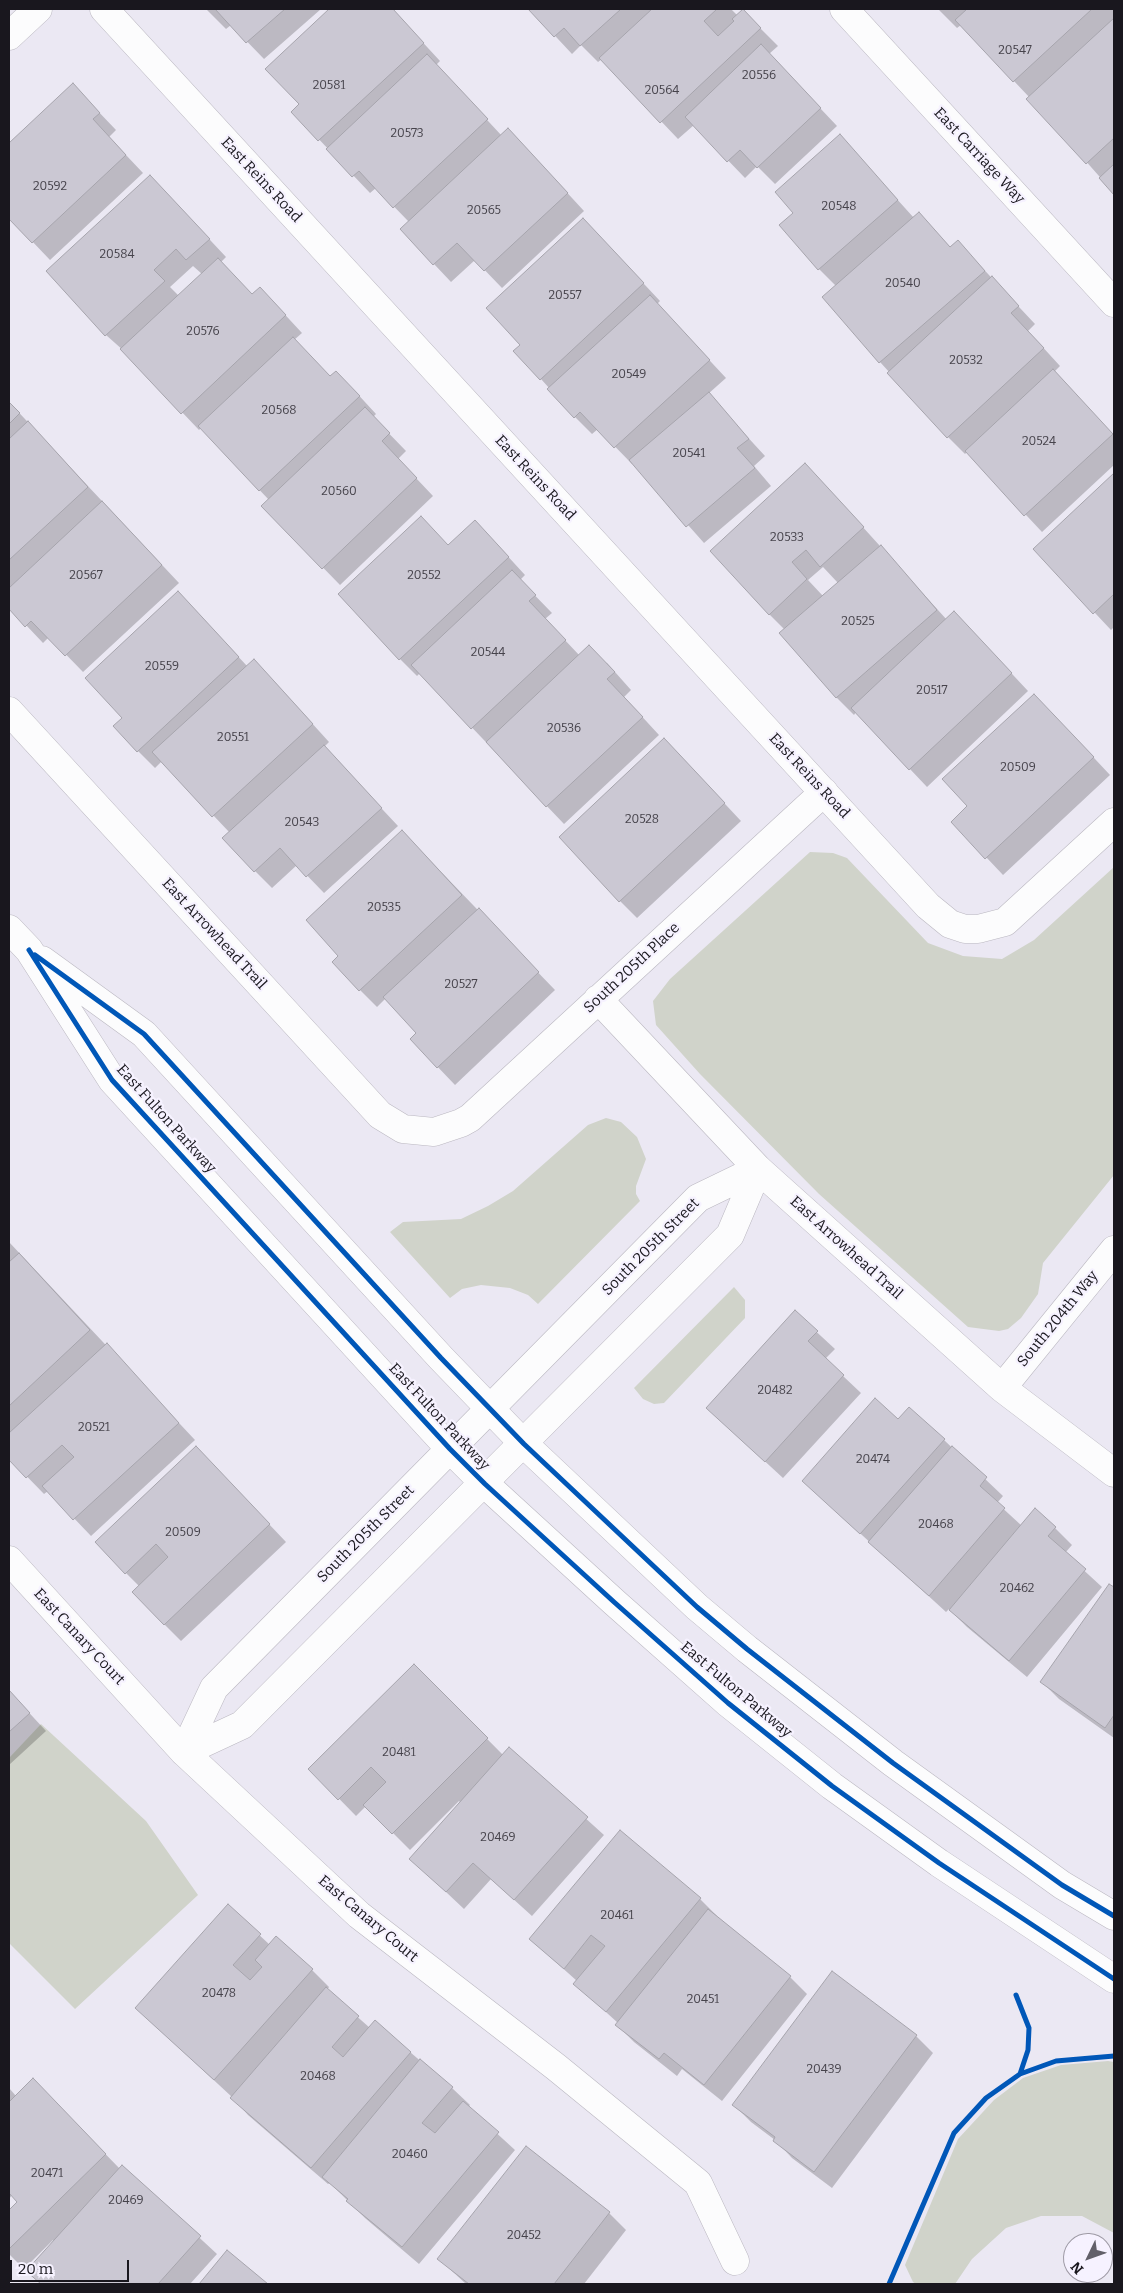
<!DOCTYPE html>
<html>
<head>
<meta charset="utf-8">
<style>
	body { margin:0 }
	#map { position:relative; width:1123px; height:2293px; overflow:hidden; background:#ebe8f3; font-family:Bitter,serif }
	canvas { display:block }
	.frame { position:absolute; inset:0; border:10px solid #19171e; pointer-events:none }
	.north { position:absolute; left:1063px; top:2233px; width:50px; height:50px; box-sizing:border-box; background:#f6f2ff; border:1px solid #9e9aa5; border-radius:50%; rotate:228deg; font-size:14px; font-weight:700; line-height:20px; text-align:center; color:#19171e }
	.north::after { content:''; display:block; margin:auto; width:18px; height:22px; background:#626069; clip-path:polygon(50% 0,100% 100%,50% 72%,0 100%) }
	.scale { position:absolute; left:10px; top:2260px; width:119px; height:22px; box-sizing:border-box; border:2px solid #19171e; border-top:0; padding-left:6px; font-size:15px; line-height:18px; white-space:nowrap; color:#19171e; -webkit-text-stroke:4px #f6f2ff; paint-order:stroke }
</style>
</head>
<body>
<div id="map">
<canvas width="1123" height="2293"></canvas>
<div class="frame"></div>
<div class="north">N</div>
<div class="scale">20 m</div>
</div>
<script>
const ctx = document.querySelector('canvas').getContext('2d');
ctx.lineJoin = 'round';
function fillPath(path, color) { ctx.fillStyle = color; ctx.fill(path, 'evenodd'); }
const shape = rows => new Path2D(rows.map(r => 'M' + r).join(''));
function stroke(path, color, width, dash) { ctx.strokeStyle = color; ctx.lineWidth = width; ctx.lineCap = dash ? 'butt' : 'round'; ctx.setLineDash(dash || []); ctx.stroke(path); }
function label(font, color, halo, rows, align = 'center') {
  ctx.font = font + ' Bitter,serif'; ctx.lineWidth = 4.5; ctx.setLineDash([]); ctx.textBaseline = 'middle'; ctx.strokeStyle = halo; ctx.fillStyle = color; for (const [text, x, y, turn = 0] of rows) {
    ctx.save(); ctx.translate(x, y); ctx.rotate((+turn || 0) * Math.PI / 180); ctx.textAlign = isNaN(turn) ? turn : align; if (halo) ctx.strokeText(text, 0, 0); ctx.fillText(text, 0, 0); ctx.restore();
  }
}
const green = shape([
	[810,852,833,853,847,858,928,943,963,956,1002,959,1034,940,1114,867,1114,1175,1043,1263,1038,1294,1021,1318,1008,1329,999,1331,968,1327,819,1194,700,1074,656,1025,653,1001,670,979],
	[606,1118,621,1122,637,1137,646,1159,636,1186,636,1194,640,1201,538,1304,528,1295,510,1288,481,1285,462,1289,450,1298,390,1232,403,1222,461,1219,488,1206,513,1191,588,1125],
	[734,1287,745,1300,745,1318,664,1403,654,1404,643,1399,634,1388],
	[41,1724,146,1821,198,1895,75,2009,9,1943,9,1758],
	[1108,2061,1114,2062,1114,2233,1082,2216,1041,2216,1006,2228,972,2259,955,2284,916,2284,913,2282,905,2265,958,2139,994,2100,1023,2078,1061,2065]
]);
const shadow = shape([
	[206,9,321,9,264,59,231,25,226,29],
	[331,9,392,9,440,61,436,65,502,136,525,147,584,211,502,288,475,260,451,282,401,229,409,222,376,188,370,193,293,112,300,104,267,69],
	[530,9,731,9,738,16,760,28,778,46,769,54,837,126,775,184,757,166,745,178,694,125,678,139,602,59,598,62,581,45,572,54],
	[938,9,1114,9,1114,193,1030,98,961,25,957,28],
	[73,85,116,130,109,137,143,173,50,260,9,217,9,145],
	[840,136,914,218,919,214,951,248,958,242,1035,324,1028,331,1060,366,1054,372,1114,436,1114,465,1042,532,967,452,965,454,948,437,880,362,836,286,819,269,795,213],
	[167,194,226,257,221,262,252,295,277,306,302,333,294,340,330,377,353,389,376,414,373,417,406,451,398,459,433,496,340,585,263,506,269,500,201,428,199,430,124,351,106,335],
	[193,266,202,274,179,296,170,287],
	[583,219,660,301,657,304,726,378,708,394,765,456,754,466,771,486,704,543,633,463,632,464,598,429,592,434,575,417,541,379,522,345],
	[9,402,179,583,83,672,49,637,43,643,9,607],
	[1114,475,1114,627,1111,630,1035,549],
	[822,482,947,620,971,630,1028,691,927,787,856,712,854,715,836,697,785,630,769,614],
	[823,567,838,583,823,596,808,580],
	[492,539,525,575,520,580,552,613,545,619,580,656,607,663,631,690,624,697,659,735,564,824,420,673,417,676,400,659,448,546],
	[195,610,247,666,271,678,329,742,324,747,398,826,324,893,297,865,272,888,255,871,230,833,162,761,155,768,138,751,123,718],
	[1051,712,1110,775,1003,875,953,822,969,806],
	[681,757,741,821,637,918,620,901],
	[419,849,555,990,455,1085,411,1039,418,1033,386,998,377,1007,360,990,340,956],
	[9,1242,195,1440,91,1536,48,1491,44,1494,9,1458],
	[795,1312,835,1349,825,1359,861,1393,783,1478,707,1408],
	[898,1421,944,1440,1003,1496,997,1503,1022,1526,1055,1528,1072,1545,1065,1553,1102,1587,1027,1677,967,1627,949,1609,946,1612,803,1481],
	[213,1465,286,1542,181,1641,164,1624,139,1586,126,1573],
	[1110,1586,1114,1589,1114,1738,1059,1699,1042,1682],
	[414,1665,503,1755,509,1749,604,1835,532,1916,491,1879,464,1909,411,1859,461,1803,459,1801,410,1850,366,1806,356,1816,310,1769],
	[9,1691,46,1731,9,1765],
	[700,1899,717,1916,716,1917,790,1977,807,1994,722,2101,682,2069,677,2076,634,2042,617,2025,618,2023,575,1984,577,1981,530,1939],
	[228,1906,270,1945,312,1970,329,1987,327,1990,370,2028,375,2022,452,2088,470,2105,468,2107,515,2150,419,2264,365,2218,330,2183,328,2184,248,2115,232,2097,136,2008],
	[916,2036,933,2053,832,2188,792,2158,775,2140,751,2122,734,2105],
	[9,2088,16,2096,50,2097,120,2169,122,2166,217,2254,190,2284,42,2284,28,2271,54,2242,53,2240,24,2269,9,2254,9,2208,10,2210,19,2202,12,2195,9,2199],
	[609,2213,626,2230,584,2284,466,2284,439,2259],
	[227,2252,266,2284,201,2284]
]);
const building = shape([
	[215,9,285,9,246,43,215,9],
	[329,9,393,9,424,43,318,141,291,112,299,104,265,69,329,9],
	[528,9,621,9,580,46,564,28,554,37,528,9],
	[652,9,717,9,704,21,718,36,734,21,732,19,743,9,761,28,660,123,599,58,652,9],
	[967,9,1092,9,1013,82,955,20,967,9],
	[1114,18,1114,138,1086,164,1026,99,1114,18],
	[761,44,821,108,757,168,740,150,727,162,685,117,761,44],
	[427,54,488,119,393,208,359,171,352,177,326,149,427,54],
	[73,83,100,113,93,119,126,155,32,243,9,219,9,143,73,83],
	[508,128,568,193,484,271,457,243,433,265,400,229,508,128],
	[840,134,898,200,818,270,779,225,793,213,775,192,840,134],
	[1114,164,1114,195,1099,178,1114,164],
	[150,175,210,239,186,260,176,249,154,270,165,281,105,336,46,271,150,175],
	[919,212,950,247,958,240,985,271,879,363,822,297,919,212],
	[583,218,644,283,540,380,513,351,520,345,486,308,583,218],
	[218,258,252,294,260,287,286,315,181,414,120,349,218,258],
	[992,276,1019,306,1011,313,1044,348,947,438,887,373,992,276],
	[650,295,710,360,614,448,580,412,574,418,547,389,650,295],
	[293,337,330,376,336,371,360,396,259,491,198,426,293,337],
	[1053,369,1113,434,1024,516,965,451,1053,369],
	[709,392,749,439,737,448,755,468,686,527,629,460,709,392],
	[9,402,20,413,9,424,9,402],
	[365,407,390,433,382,441,417,478,322,569,261,506,365,407],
	[28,421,88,487,9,560,9,439,28,421],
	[805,463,864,527,820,567,806,550,792,562,807,579,769,615,710,551,805,463],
	[1114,473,1114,594,1093,614,1033,549,1114,473],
	[102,501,162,565,65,656,31,621,25,627,9,609,9,588,102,501],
	[421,516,448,545,475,520,509,557,399,660,338,594,421,516],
	[881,545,937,610,836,698,779,633,881,545],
	[512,570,536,595,529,601,566,640,471,729,411,665,512,570],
	[178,591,239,657,137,752,113,726,122,718,85,678,178,591],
	[954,611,1012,673,909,770,851,708,954,611],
	[589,645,615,672,607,679,643,717,546,807,486,742,589,645],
	[254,659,313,724,212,817,152,752,254,659],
	[1034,694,1094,757,985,859,951,822,967,806,942,779,1034,694],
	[664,738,725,803,619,902,559,837,664,738],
	[324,745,382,808,306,877,280,848,254,872,222,838,324,745],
	[402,830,462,895,359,991,332,962,338,956,306,920,402,830],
	[479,908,539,972,437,1068,410,1039,416,1033,383,997,479,908],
	[19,1253,90,1330,9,1406,9,1262,19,1253],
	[795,1310,818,1331,808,1341,844,1375,765,1462,706,1408,795,1310],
	[107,1343,179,1423,73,1520,42,1486,74,1457,62,1445,26,1478,9,1460,9,1433,107,1343],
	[875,1398,898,1419,909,1407,945,1439,860,1534,802,1481,875,1398],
	[196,1446,270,1524,164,1625,132,1592,168,1557,156,1544,125,1574,95,1542,196,1446],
	[952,1446,987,1477,980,1486,1005,1508,929,1596,868,1542,952,1446],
	[1035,1508,1056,1527,1048,1536,1086,1569,1009,1661,949,1610,1035,1508],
	[1109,1584,1114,1587,1114,1715,1105,1728,1040,1682,1109,1584],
	[414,1664,488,1738,392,1834,363,1805,386,1782,371,1767,338,1800,308,1769,414,1664],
	[9,1690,30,1713,9,1732,9,1690],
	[509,1747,588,1817,514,1900,473,1863,446,1892,409,1859,509,1747],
	[620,1830,701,1898,606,2012,573,1984,605,1946,591,1935,564,1969,529,1939,620,1830],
	[228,1904,261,1934,233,1965,250,1980,262,1967,255,1960,276,1936,313,1969,214,2080,135,2008,228,1904],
	[708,1909,791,1976,704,2085,664,2053,659,2059,615,2025,708,1909],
	[832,1971,917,2035,814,2172,773,2141,775,2137,732,2105,832,1971],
	[326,1987,359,2016,332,2047,343,2057,375,2020,411,2052,311,2168,230,2098,326,1987],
	[420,2059,453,2087,422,2123,435,2133,463,2101,499,2132,402,2247,346,2201,348,2199,322,2177,420,2059],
	[33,2078,106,2154,9,2249,9,2207,10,2209,17,2202,9,2193,9,2102,33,2078],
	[526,2146,610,2212,554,2284,469,2284,437,2259,526,2146],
	[122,2165,201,2236,158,2284,41,2284,26,2271,122,2165],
	[227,2250,268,2284,199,2284,227,2250]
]);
const minor = shape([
	[104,9,928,906,950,924,965,929,978,929,1005,922,1114,822],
	[844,9,1114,303],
	[9,36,38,9],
	[9,711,380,1115,403,1129,434,1132,461,1123,470,1118,824,792],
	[9,929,29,950,112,1080,450,1449,485,1484,614,1602,728,1703,832,1786,939,1863,1114,1979],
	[42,960,144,1034,441,1358,524,1444,697,1607,747,1649,893,1763,1062,1885,1114,1916],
	[598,999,758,1169,1002,1388,1114,1473],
	[1002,1388,1114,1250],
	[9,1560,184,1752,359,1915,556,2067,698,2183,735,2261],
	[184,1752,242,1725,730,1235,758,1169],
	[184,1752,214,1688,698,1198,758,1169]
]);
const cycleway = shape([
	[29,950,112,1080,450,1449,485,1484,614,1602,728,1703,832,1786,939,1863,1114,1979],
	[35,955,144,1034,441,1358,524,1444,697,1607,747,1649,893,1763,1062,1885,1114,1916],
	[1016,1995,1029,2028,1028,2050,1020,2074],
	[889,2284,954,2133,986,2098,1020,2074,1056,2061,1114,2056]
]);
const numberNames = [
	["20547",1015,51],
	["20556",759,76],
	["20581",329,86],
	["20564",662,91],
	["20573",407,134],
	["20592",50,187],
	["20548",839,207],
	["20565",484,211],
	["20584",117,255],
	["20540",903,284],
	["20557",565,296],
	["20576",203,332],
	["20532",966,361],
	["20549",629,375],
	["20568",279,411],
	["20524",1039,442],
	["20541",689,454],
	["20560",339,492],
	["20533",787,538],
	["20567",86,576],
	["20552",424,576],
	["20525",858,622],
	["20544",488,653],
	["20559",162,667],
	["20517",932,691],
	["20536",564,729],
	["20551",233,738],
	["20509",1018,768],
	["20528",642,820],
	["20543",302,823],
	["20535",384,908],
	["20527",461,985],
	["20482",775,1391],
	["20521",94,1428],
	["20474",873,1460],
	["20468",936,1525],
	["20509",183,1533],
	["20462",1017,1589],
	["20481",399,1753],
	["20469",498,1838],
	["20461",617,1916],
	["20478",219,1994],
	["20451",703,2000],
	["20439",824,2070],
	["20468",318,2077],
	["20460",410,2155],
	["20471",47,2174],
	["20469",126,2201],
	["20452",524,2236]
];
const streetNames = [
	["East Carriage Way",979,156,47],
	["East Reins Road",261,180,47],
	["East Reins Road",535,478,47],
	["East Reins Road",809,776,47],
	["East Arrowhead Trail",214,934,47],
	["South 205th Place",632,968,-43],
	["East Fulton Parkway",166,1119,48],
	["South 205th Street",651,1247,-45],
	["East Arrowhead Trail",846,1248,42],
	["South 204th Way",1058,1319,-51],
	["East Fulton Parkway",439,1417,47],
	["South 205th Street",366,1534,-45],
	["East Canary Court",79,1637,47],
	["East Fulton Parkway",736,1690,40],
	["East Canary Court",368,1919,40]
];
fillPath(green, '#d0d3ca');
fillPath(shadow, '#0003');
fillPath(building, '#cbc8d3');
stroke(building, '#a6a4ac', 1);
stroke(minor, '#bab7c0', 29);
stroke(minor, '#fcfcfd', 28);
stroke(cycleway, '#0057b8', 5);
label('12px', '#46434b', null, numberNames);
label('15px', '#19171e', '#f6f2ff', streetNames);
</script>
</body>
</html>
